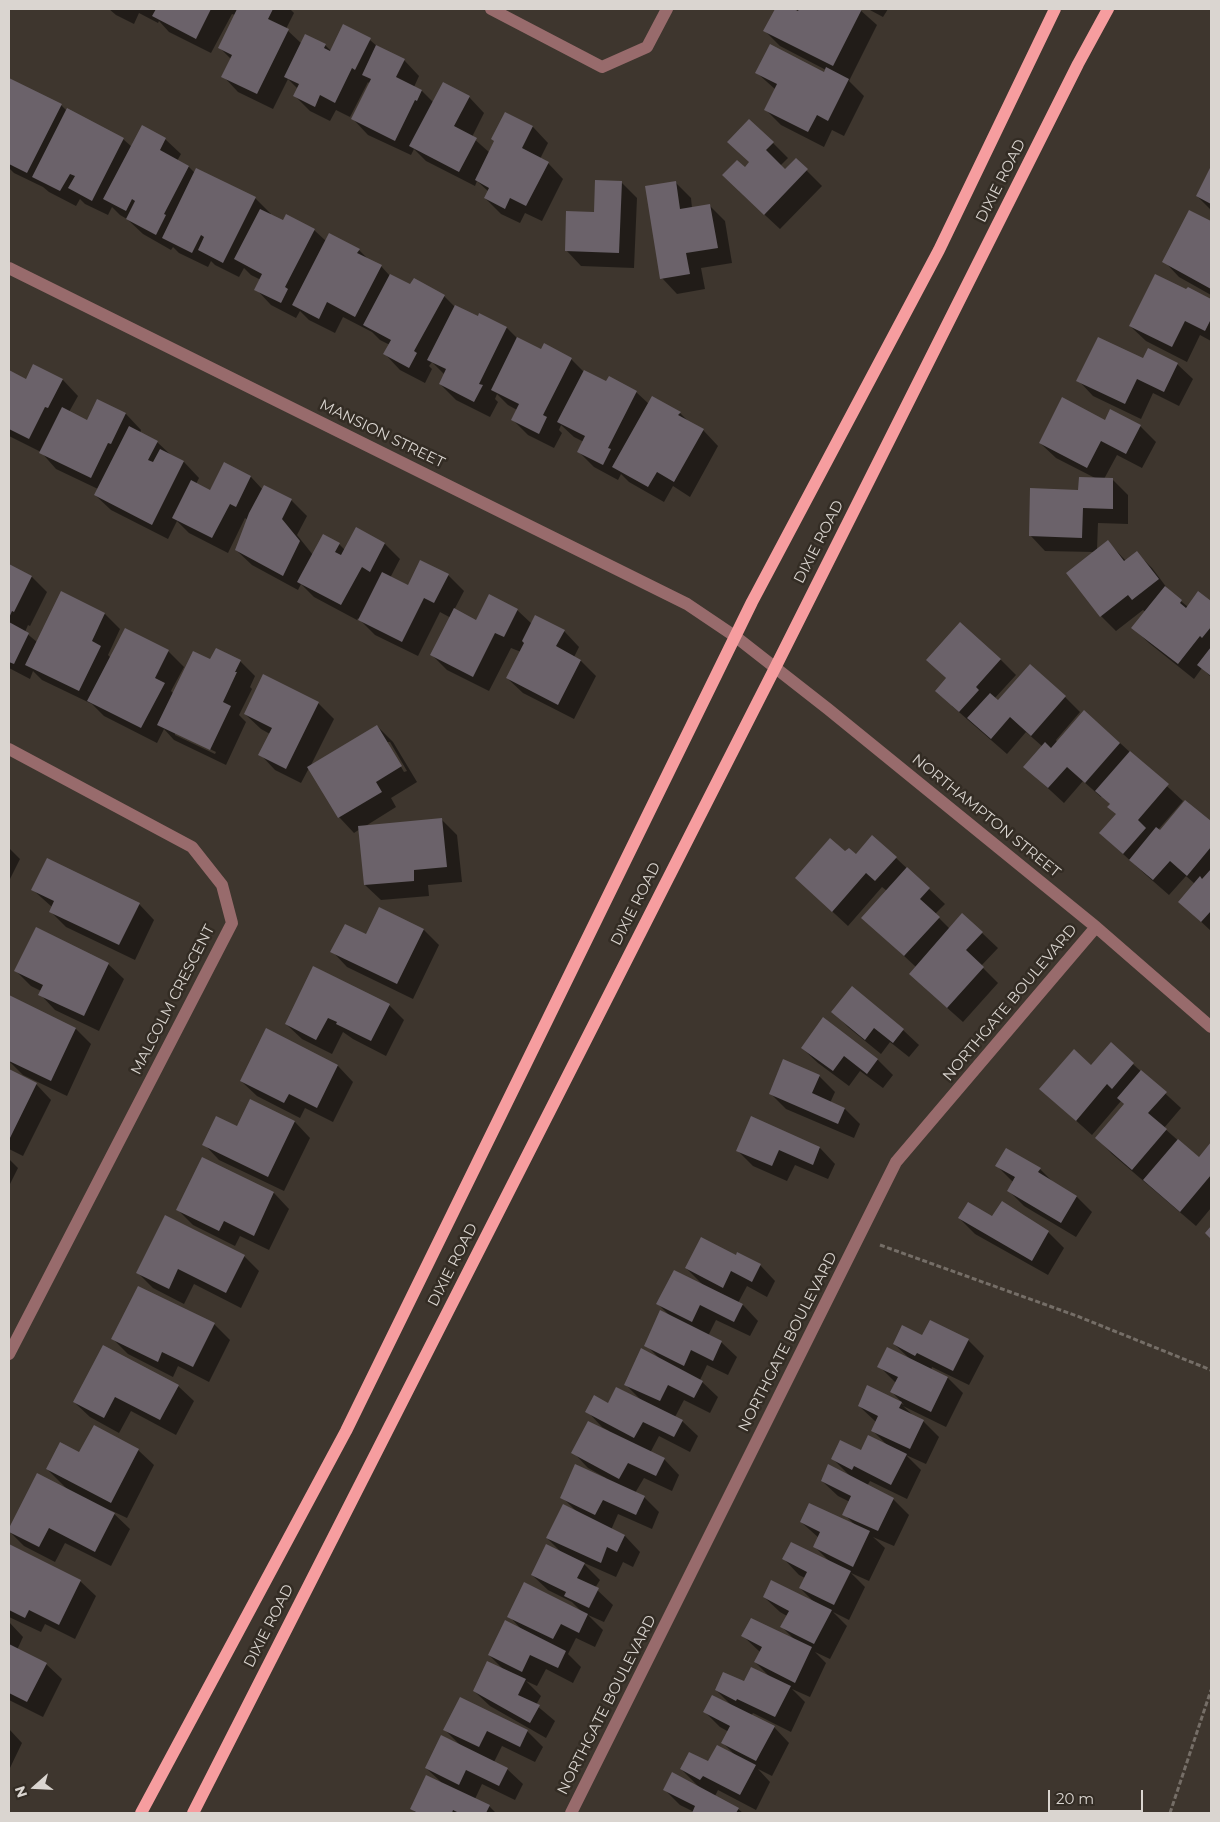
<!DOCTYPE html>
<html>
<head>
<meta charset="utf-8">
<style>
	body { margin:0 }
	#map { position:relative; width:1220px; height:1822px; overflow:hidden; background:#3e362e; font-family:Montserrat,sans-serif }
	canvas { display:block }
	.frame { position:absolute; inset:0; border:10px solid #dad5d0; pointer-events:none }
	.north { position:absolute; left:10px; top:1762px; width:50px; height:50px; -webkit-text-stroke:4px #332c24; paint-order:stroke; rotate:251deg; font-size:14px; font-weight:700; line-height:20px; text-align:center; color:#dad5d0 }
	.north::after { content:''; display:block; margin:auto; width:18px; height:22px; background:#dad5d0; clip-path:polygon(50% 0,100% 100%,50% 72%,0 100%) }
	.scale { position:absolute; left:1048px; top:1790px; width:95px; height:22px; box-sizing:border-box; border:2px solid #dad5d0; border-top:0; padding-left:6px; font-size:15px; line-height:18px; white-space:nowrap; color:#dad5d0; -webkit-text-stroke:4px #332c24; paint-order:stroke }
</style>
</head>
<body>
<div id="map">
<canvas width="1220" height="1822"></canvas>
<div class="frame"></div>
<div class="north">N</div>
<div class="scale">20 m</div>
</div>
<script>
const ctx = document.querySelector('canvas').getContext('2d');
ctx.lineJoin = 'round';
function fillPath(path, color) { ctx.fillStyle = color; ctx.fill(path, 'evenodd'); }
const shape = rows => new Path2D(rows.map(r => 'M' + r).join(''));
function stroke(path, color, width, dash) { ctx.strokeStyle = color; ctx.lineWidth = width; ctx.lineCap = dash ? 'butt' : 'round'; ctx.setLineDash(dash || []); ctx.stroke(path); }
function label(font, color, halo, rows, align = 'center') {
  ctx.font = font + ' Montserrat,sans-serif'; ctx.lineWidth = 5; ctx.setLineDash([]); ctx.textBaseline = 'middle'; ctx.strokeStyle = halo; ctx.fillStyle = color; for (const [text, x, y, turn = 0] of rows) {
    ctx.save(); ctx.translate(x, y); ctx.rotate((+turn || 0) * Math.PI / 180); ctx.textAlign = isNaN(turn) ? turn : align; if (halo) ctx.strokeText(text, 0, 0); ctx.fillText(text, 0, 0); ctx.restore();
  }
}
const shadow = shape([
	[109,9,290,9,294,13,286,29,302,44,325,45,331,51,370,40,378,47,404,60,419,76,414,87,422,91,434,103,469,97,484,113,472,137,490,153,506,113,533,127,548,143,540,159,548,163,563,179,542,221,525,213,520,223,501,214,485,198,489,192,477,181,475,186,426,161,414,149,411,155,368,135,353,119,370,84,368,82,350,117,336,110,330,121,310,111,295,96,298,89,288,79,273,109,238,92,223,76,231,59,219,47,235,15,232,14,211,53,169,32,159,21,158,23,139,13,134,24,116,15],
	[776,9,790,9,800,14,796,9,859,9,877,25,849,81,864,96,844,136,832,130,824,147,781,125,766,110,776,90,757,73,824,73,826,70,780,46,765,31],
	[868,9,888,9,883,17],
	[9,79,61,105,67,111,123,139,132,147,165,139,181,154,177,161,189,167,195,173,255,198,271,214,270,215,283,222,314,230,326,241,359,250,370,261,381,266,390,276,411,286,444,296,454,306,478,318,480,315,507,328,518,339,541,351,571,359,583,371,606,383,636,392,649,404,680,413,690,423,703,430,718,446,690,497,673,486,664,502,629,482,621,474,618,480,594,467,579,452,584,442,574,437,561,425,559,430,562,433,554,448,528,435,512,419,517,410,508,405,497,394,495,399,498,402,490,417,456,400,440,384,445,375,432,362,429,366,432,369,425,383,400,370,385,354,390,345,380,340,372,332,343,317,335,333,309,320,300,311,296,318,271,305,256,289,261,280,251,275,244,268,239,277,215,265,211,261,208,267,179,253,173,247,171,250,143,234,127,219,120,215,112,207,108,215,85,204,80,199,76,206,49,192,43,187,14,173,9,168],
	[773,143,788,158,780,166,785,171,796,160,822,186,780,229,739,191,745,168],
	[1211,169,1211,210,1197,196],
	[621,182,637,198,634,268,581,266,566,250],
	[675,182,691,198,692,208,710,206,725,221,732,263,701,268,705,289,677,294,662,278],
	[1190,211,1211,222,1211,295,1179,277,1164,261],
	[1188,288,1211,300,1211,341,1200,335,1187,362,1146,341,1130,326,1187,291],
	[1143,360,1177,364,1193,379,1179,406,1153,393,1141,419,1093,396,1078,380],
	[34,366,63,380,78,396,69,412,88,422,98,401,126,414,141,430,140,433,157,442,172,456,184,462,199,478,196,484,210,491,224,464,251,477,263,490,265,487,291,500,307,516,297,535,313,555,339,544,345,550,356,529,385,544,400,559,390,578,408,587,448,575,464,591,454,610,477,621,517,610,532,624,564,631,579,647,574,657,581,661,596,676,574,719,523,693,507,678,521,652,511,648,489,691,447,670,432,655,451,618,440,612,418,656,375,635,358,618,357,620,314,597,301,584,298,590,252,565,236,550,248,520,245,518,228,553,189,533,177,521,168,539,111,510,95,495,98,489,56,469,41,452,9,436,9,372,26,380],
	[1111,411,1140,426,1156,442,1142,468,1117,455,1104,479,1113,480,1128,495,1128,524,1098,523,1097,550,1108,542,1126,561,1137,553,1152,568,1170,592,1188,607,1199,593,1211,603,1211,677,1202,668,1194,679,1149,643,1133,628,1146,612,1143,610,1116,631,1101,616,1094,552,1045,551,1030,535,1080,491,1097,479,1056,458,1040,443,1105,421],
	[9,565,32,577,47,592,30,626,28,625,25,632,37,642,105,614,120,629,108,655,111,658,168,651,184,667,171,691,174,694,211,661,240,661,255,676,250,687,252,689,239,715,246,722,226,765,174,740,164,729,157,743,104,716,92,704,42,680,33,671,30,679,9,668],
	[175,732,216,752,215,754,175,735],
	[1000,659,1016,675,994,699,998,702,1065,697,1080,712,1056,740,1057,742,1120,743,1183,801,1158,830,1160,832,1185,802,1211,823,1211,931,1180,902,1195,884,1186,876,1169,895,1146,875,1100,833,1117,814,1111,805,1102,796,1101,797,1083,781,1064,803,1025,767,1043,747,1026,732,1007,754,952,706,947,679,927,660],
	[264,676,318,703,334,719,310,767,377,726,393,742,417,782,391,798,396,807,364,827,442,820,457,835,462,882,428,885,429,896,381,900,365,885,360,829,354,833,339,817,309,768,301,783,275,770,260,754,270,734,261,729,245,714],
	[387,742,390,742,407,771,404,772],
	[9,848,20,859,9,881],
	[845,853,856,856,896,858,945,904,935,914,950,929,982,933,998,948,981,966,998,983,963,1022,926,989,916,967,863,918,887,891,882,887,848,926,796,878],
	[33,890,139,904,154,920,135,960,66,927,50,911,52,907],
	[380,908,424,930,439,945,413,999,347,967,332,951,366,936],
	[108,964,124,979,99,1031,55,1010,40,994,41,991,31,986,16,971],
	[852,987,903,1030,919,1045,909,1057,890,1042,881,1054,848,1027,833,1011],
	[9,996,76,1029,91,1044,67,1096,23,1075,9,1061],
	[389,1005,404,1020,386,1056,353,1039,343,1032,332,1054,302,1039,286,1024],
	[823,1019,878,1060,893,1075,883,1088,860,1071,849,1086,818,1063,802,1048],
	[267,1030,338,1066,353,1082,333,1122,305,1108,300,1118,257,1096,241,1081],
	[1111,1044,1181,1108,1164,1128,1199,1159,1211,1144,1211,1208,1196,1226,1112,1154,1097,1138,1125,1105,1121,1101,1092,1135,1041,1089,1091,1066],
	[784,1061,819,1076,835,1092,830,1103,845,1109,860,1124,854,1138,786,1109,770,1093],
	[9,1071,36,1084,51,1100,23,1156,9,1149],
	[251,1101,295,1122,310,1138,284,1191,219,1160,204,1144,237,1128],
	[751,1118,820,1148,835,1164,828,1179,795,1165,787,1181,753,1166,738,1151],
	[9,1159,18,1168,9,1186],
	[202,1159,274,1193,289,1209,269,1250,240,1236,235,1246,193,1225,177,1209],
	[997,1166,1040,1169,1054,1183,1077,1197,1092,1212,1076,1237,1024,1206,1008,1190,1013,1182],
	[993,1217,1048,1232,1064,1248,1048,1275,975,1234,959,1218],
	[244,1256,259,1271,241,1308,194,1284,184,1304,153,1288,138,1273],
	[736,1256,760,1265,775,1281,767,1297,747,1286,738,1303,743,1305,758,1321,750,1336,716,1320,708,1336,721,1342,737,1357,728,1375,707,1365,700,1380,718,1397,710,1413,684,1400,675,1417,682,1421,698,1436,690,1452,659,1436,650,1453,664,1459,679,1475,672,1491,644,1478,635,1493,644,1497,659,1512,652,1529,618,1514,611,1530,625,1536,640,1552,633,1567,623,1562,616,1577,582,1562,600,1580,595,1588,613,1605,604,1622,588,1615,603,1630,595,1647,576,1638,568,1654,581,1667,573,1683,546,1669,537,1686,526,1681,541,1696,536,1705,555,1721,546,1738,490,1706,474,1691,504,1670,489,1655,522,1630,509,1616,581,1611,572,1602,548,1590,532,1575,562,1553,547,1538,577,1512,562,1497,605,1479,606,1478,588,1468,573,1452,609,1431,602,1427,587,1411,608,1404,640,1399,625,1384,659,1358,646,1345,670,1316,658,1304,704,1286,686,1268],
	[214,1324,230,1340,209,1382,178,1366,173,1377,128,1354,113,1339],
	[923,1337,968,1340,984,1356,969,1385,932,1367,931,1370,948,1378,963,1393,946,1427,903,1406,915,1417,923,1421,939,1437,926,1464,906,1455,921,1470,907,1499,870,1481,867,1486,893,1499,909,1515,894,1546,873,1537,885,1548,869,1581,851,1573,865,1587,849,1620,833,1612,847,1626,830,1659,815,1652,826,1663,810,1697,792,1689,805,1702,791,1732,753,1713,751,1716,774,1727,789,1743,772,1776,758,1769,770,1782,756,1810,718,1790,715,1796,738,1809,743,1813,693,1813,694,1812,680,1805,665,1790,700,1788,681,1769,736,1756,723,1743,729,1732,720,1727,705,1712,733,1707,716,1690,770,1677,755,1662,760,1652,743,1636,795,1640,782,1627,787,1616,780,1612,764,1597,814,1602,800,1588,805,1578,799,1575,784,1559,829,1561,815,1547,819,1538,801,1522,855,1525,844,1514,850,1502,838,1496,822,1481,850,1476,832,1458,887,1445,872,1430,876,1422,859,1406,868,1387,904,1405,892,1392,896,1383,879,1366,909,1358,894,1344],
	[178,1386,194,1401,176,1435,131,1411,119,1433,90,1417,74,1402],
	[138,1450,154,1465,127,1518,110,1510,130,1529,111,1566,65,1543,55,1562,24,1546,9,1531,37,1475,67,1489,47,1469,80,1454],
	[9,1546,80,1581,96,1596,75,1639,45,1624,41,1632,9,1617],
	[9,1622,23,1637,17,1650,46,1664,62,1679,43,1717,9,1700],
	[9,1729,22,1743,9,1770],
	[445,1730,527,1731,543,1747,535,1762,502,1746,494,1762,507,1769,523,1784,515,1800,482,1784,475,1799,489,1806,496,1813,416,1813,412,1809,441,1782,426,1768,461,1746]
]);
const building = shape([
	[156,9,211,9,196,39,152,16],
	[237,9,273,9,268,19,289,29,257,94,221,77,232,55,218,48],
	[775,9,793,9,798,11,799,9,862,9,833,66,763,31],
	[343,24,371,38,355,70,352,68,335,103,320,95,315,107,293,96,299,84,284,77,305,34,326,44,324,48,330,51],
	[770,44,824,72,826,67,849,79,828,121,817,115,808,132,764,110,777,84,755,73],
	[376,45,405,59,396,77,422,90,417,101,415,100,395,141,351,119,371,79,362,75],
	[9,78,62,104,27,173,9,164],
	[443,82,470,96,454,126,477,138,459,172,409,146],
	[67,108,124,138,92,201,68,188,75,176,70,174,60,191,32,177],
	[505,112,533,126,522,148,549,162,526,206,510,198,505,209,484,198,489,188,475,180,494,141,491,139],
	[749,119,774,142,766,150,785,169,796,158,808,169,764,215,722,175,737,160,745,167,749,162,727,142],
	[142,125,166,138,160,150,189,166,164,214,166,215,156,235,126,219,135,201,132,199,126,211,103,199],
	[1211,166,1211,204,1196,196],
	[196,168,256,197,223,263,198,250,204,237,201,235,192,253,162,238],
	[595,180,622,181,619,253,565,251,566,211,594,212],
	[676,181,680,209,710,204,718,248,686,253,690,274,660,279,645,186],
	[260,209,283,220,286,214,315,229,285,287,288,289,281,303,254,290,262,274,234,259],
	[1189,210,1211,221,1211,289,1162,262],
	[329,233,360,249,357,253,382,265,355,317,327,302,319,319,292,305],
	[390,274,410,284,414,278,445,295,414,351,417,353,409,368,383,354,391,340,363,325],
	[1155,274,1186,289,1188,287,1211,299,1211,319,1205,331,1185,321,1172,347,1129,326],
	[455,305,478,316,479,313,507,327,479,384,483,385,474,402,439,384,446,369,427,360],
	[517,337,541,349,544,343,572,358,543,415,547,417,539,434,511,420,519,404,491,390],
	[1098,337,1143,358,1148,348,1178,363,1164,392,1137,379,1125,404,1076,381],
	[33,364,63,379,48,408,45,407,29,439,9,429,9,370,26,379],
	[584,370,606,381,609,376,637,391,608,448,611,449,603,465,577,452,585,436,557,422],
	[652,396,681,412,678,415,704,429,674,482,657,472,648,487,612,467],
	[1062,397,1105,420,1110,409,1141,425,1126,454,1101,441,1087,468,1039,443],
	[97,399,126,413,111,444,108,443,91,478,39,453,62,407,87,420],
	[129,426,158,441,148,460,153,462,160,449,184,461,152,525,94,495],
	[224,462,251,476,236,507,230,504,212,538,172,518,191,480,210,490],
	[1079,477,1113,478,1113,509,1083,508,1082,538,1029,536,1030,488,1078,490],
	[264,485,292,499,282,519,300,541,283,576,235,550,249,513],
	[356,527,385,543,370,572,362,567,341,605,297,582,323,534,340,543,335,552,341,555],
	[1108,540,1124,561,1137,551,1159,579,1132,600,1128,595,1100,617,1066,573],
	[420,560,449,574,434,603,424,598,402,642,358,620,382,572,408,585],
	[9,564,32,576,14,612,12,611,9,618],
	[1165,586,1182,600,1180,603,1186,608,1198,591,1211,601,1211,627,1202,638,1200,636,1178,664,1131,628],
	[61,591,105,613,92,641,101,646,79,691,25,665],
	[489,594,518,609,504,637,495,633,473,677,430,655,454,608,476,620],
	[535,615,565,630,556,646,581,660,558,705,506,678,524,643,522,641],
	[9,622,29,633,14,664,9,662],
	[960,622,1001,659,976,687,979,690,959,712,935,691,946,678,926,660],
	[125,628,169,650,155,678,165,683,141,728,87,701],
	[1211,647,1211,676,1197,665],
	[216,648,241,660,235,672,237,672,223,702,231,706,210,750,157,725,193,651,210,659],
	[1030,664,1066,696,1031,736,1010,717,991,739,967,718,990,693,998,700],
	[263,674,319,702,286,769,258,755,272,728,244,714],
	[1084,710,1120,743,1085,783,1067,767,1048,788,1023,767,1045,742,1051,748],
	[377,725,402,766,376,782,382,792,338,818,307,767],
	[1130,751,1169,784,1138,820,1146,828,1123,854,1099,833,1116,814,1107,807,1110,804,1095,791],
	[1185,800,1211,821,1211,847,1187,876,1170,861,1153,880,1129,860,1156,827,1160,830],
	[442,818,447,867,414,870,414,881,364,885,358,826],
	[872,835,897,857,875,881,866,873,832,912,795,878,830,838,845,851,849,848,856,854],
	[47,858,140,903,119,945,49,912,54,901,31,890],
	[907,867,930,888,920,899,940,917,904,956,861,918],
	[1211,869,1211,911,1201,922,1178,902,1200,876,1202,879],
	[379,907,424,929,397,984,330,952,345,924,366,934],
	[962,913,983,932,966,950,984,967,947,1008,909,974],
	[36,927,109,963,84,1016,38,995,43,985,14,971],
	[313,966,390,1004,371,1041,336,1024,337,1022,328,1018,316,1040,285,1024],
	[852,986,904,1029,893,1043,874,1028,865,1040,831,1012],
	[9,995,76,1028,51,1081,9,1061,10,1049,9,1049],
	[823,1017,878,1059,867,1074,844,1056,833,1071,801,1048],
	[266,1028,338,1065,317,1108,289,1094,284,1103,240,1081],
	[1111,1042,1134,1063,1112,1089,1107,1084,1076,1121,1039,1089,1074,1049,1091,1065],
	[783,1059,820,1075,812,1093,845,1108,838,1124,769,1094],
	[9,1069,37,1083,9,1140],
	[1141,1070,1167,1092,1148,1113,1167,1129,1132,1170,1095,1138,1124,1104,1117,1098],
	[250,1099,295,1121,268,1177,202,1145,216,1116,237,1126],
	[751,1116,820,1147,813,1165,779,1150,772,1166,736,1151],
	[1178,1139,1199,1157,1211,1142,1211,1175,1180,1212,1143,1180],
	[1006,1148,1041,1168,1038,1172,1077,1196,1061,1223,1007,1191,1015,1177,995,1166],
	[202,1157,274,1192,254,1236,224,1221,219,1231,176,1210],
	[1002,1201,1049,1231,1032,1261,958,1218,968,1202,992,1216],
	[165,1215,245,1255,226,1293,178,1269,169,1289,136,1273],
	[1211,1226,1211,1239,1205,1233],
	[701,1237,736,1255,737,1252,761,1264,752,1282,731,1271,723,1288,685,1268],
	[674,1270,743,1304,734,1322,700,1305,692,1322,656,1304],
	[138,1286,215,1323,193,1367,162,1352,158,1362,111,1339],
	[660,1310,722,1341,713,1361,691,1350,684,1366,644,1346],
	[930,1320,969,1339,953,1371,917,1353,915,1356,893,1344,902,1325,922,1335],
	[103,1345,179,1385,160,1420,115,1397,104,1418,73,1402],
	[887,1347,948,1377,931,1412,890,1392,898,1377,877,1367],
	[641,1348,703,1381,694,1398,668,1385,660,1401,624,1385],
	[867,1385,902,1402,899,1408,924,1420,910,1449,871,1431,878,1416,858,1406],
	[616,1387,683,1420,674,1437,643,1422,634,1438,585,1412,594,1395,608,1403],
	[588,1421,665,1458,656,1476,628,1463,619,1479,571,1453],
	[94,1425,139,1449,111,1503,46,1469,60,1442,79,1452],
	[868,1435,907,1454,891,1485,854,1466,852,1470,831,1459,840,1440,861,1450],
	[575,1464,645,1496,636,1515,603,1500,595,1515,560,1498],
	[828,1464,894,1498,878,1531,842,1515,851,1496,821,1481],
	[37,1473,115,1513,95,1552,49,1528,39,1547,9,1532,9,1528],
	[809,1503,870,1531,853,1567,813,1547,820,1532,800,1522],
	[563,1504,625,1535,617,1552,607,1547,601,1563,546,1538],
	[791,1542,851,1571,834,1605,799,1588,807,1572,782,1559],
	[9,1544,81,1580,59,1625,29,1610,25,1618,9,1610],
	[546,1544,585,1563,577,1578,599,1588,589,1608,564,1596,566,1592,531,1575],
	[771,1580,832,1610,814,1644,780,1627,789,1611,763,1597],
	[524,1582,588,1614,579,1633,561,1624,553,1639,507,1617],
	[751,1618,812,1647,795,1683,754,1662,762,1647,741,1636],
	[505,1620,566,1651,558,1668,530,1655,522,1672,488,1655],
	[9,1644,47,1663,27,1702,9,1693],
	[487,1661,526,1679,518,1695,540,1705,530,1723,473,1691],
	[751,1667,791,1686,775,1717,737,1699,736,1701,715,1690,723,1672,744,1681],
	[712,1695,775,1726,756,1761,721,1743,730,1726,703,1712],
	[460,1697,528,1730,520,1747,487,1731,479,1747,443,1730],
	[441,1735,508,1768,499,1786,466,1770,459,1785,425,1768],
	[717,1745,756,1765,740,1795,703,1776,700,1780,680,1769,689,1752,708,1761],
	[672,1772,739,1808,736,1813,692,1813,695,1806,663,1790],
	[426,1775,490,1805,486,1813,459,1813,453,1810,452,1813,418,1813,410,1809]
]);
const path = shape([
	[880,1245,1077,1316,1211,1370],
	[1170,1813,1211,1690]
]);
const minor = shape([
	[491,9,602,67,647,47,667,9],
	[9,268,687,604,736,637,828,709,1096,927,1211,1027],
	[9,749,192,847,222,885,232,923,9,1354],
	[571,1813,896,1162,1096,927]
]);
const major = shape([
	[141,1813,346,1431,752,602,939,250,1055,9],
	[193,1813,776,666,1078,64,1108,9]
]);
const streetNames = [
	["DIXIE ROAD",1001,181,-63],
	["MANSION STREET",382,434,26],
	["DIXIE ROAD",819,542,-63],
	["NORTHAMPTON STREET",986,816,39],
	["DIXIE ROAD",636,904,-63],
	["MALCOLM CRESCENT",173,1000,-63],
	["NORTHGATE BOULEVARD",1010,1003,-50],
	["DIXIE ROAD",453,1265,-63],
	["NORTHGATE BOULEVARD",788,1342,-63],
	["DIXIE ROAD",269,1626,-63],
	["NORTHGATE BOULEVARD",607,1705,-63]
];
fillPath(shadow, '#0007');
fillPath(building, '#6b626a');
stroke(path, '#756e67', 3, [5, 2.5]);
stroke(minor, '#986b6c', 12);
stroke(major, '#f69d9f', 12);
label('15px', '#dad5d0', '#332c24', streetNames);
</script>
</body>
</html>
